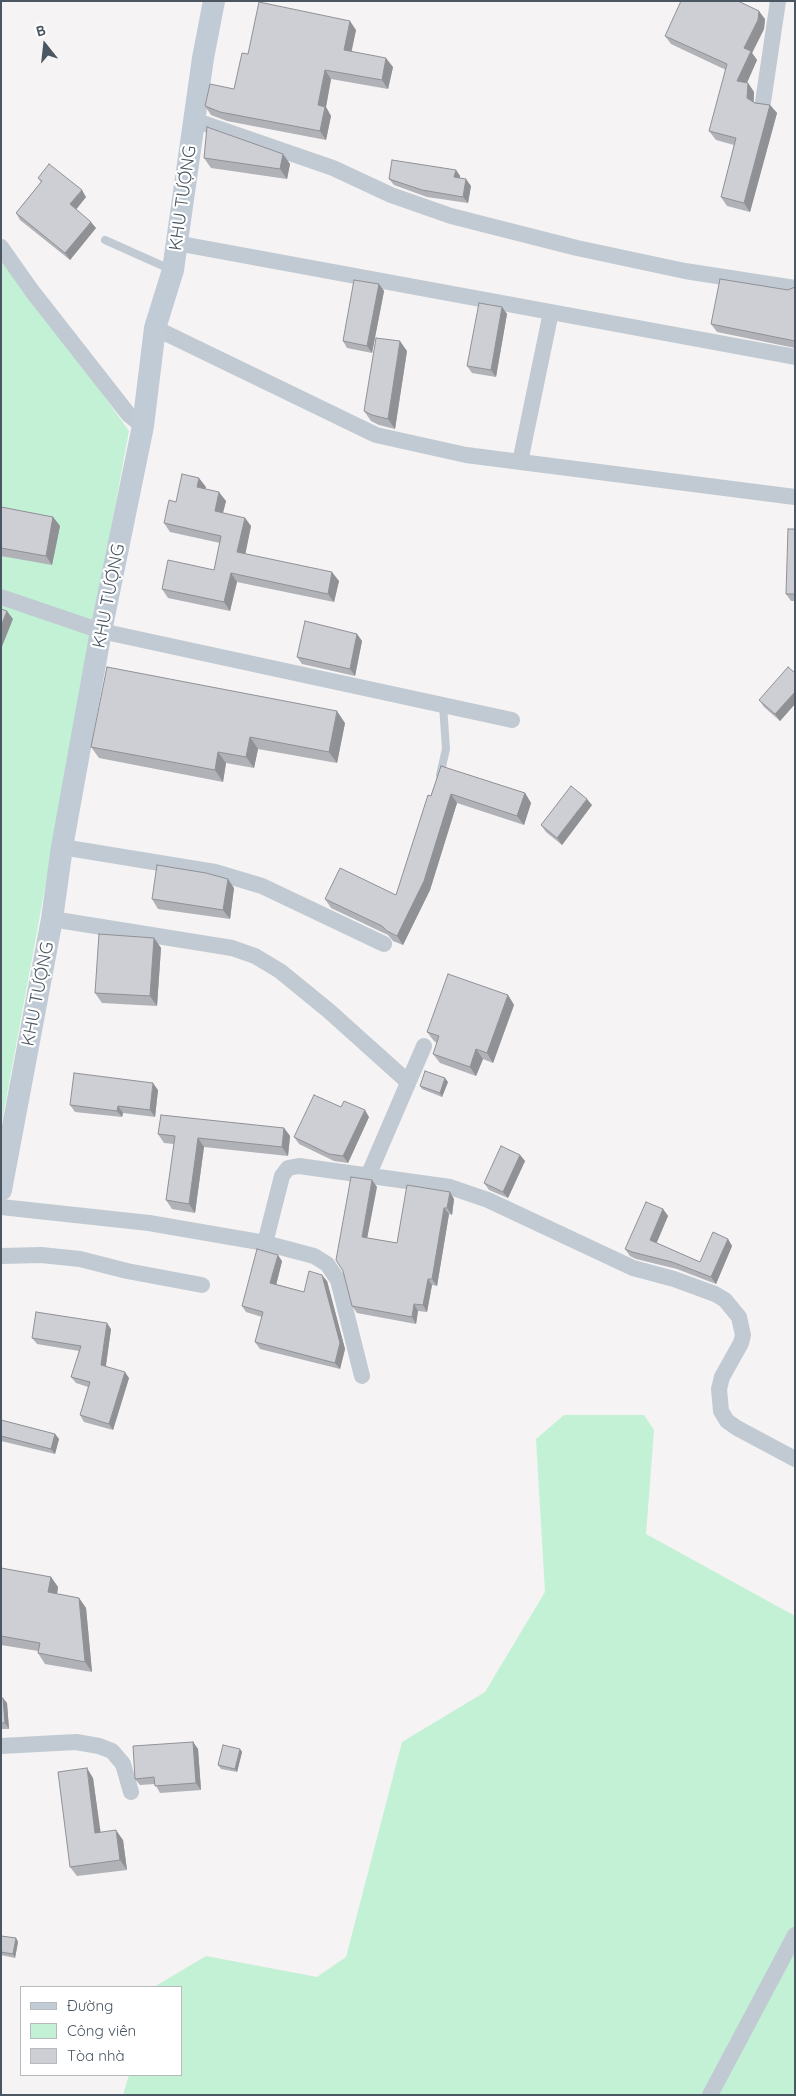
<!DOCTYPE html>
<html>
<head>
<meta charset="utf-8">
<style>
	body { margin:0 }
	#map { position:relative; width:796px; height:2096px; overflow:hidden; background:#f5f3f3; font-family:Quicksand,sans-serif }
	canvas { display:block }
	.frame { position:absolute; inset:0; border:2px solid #4a5661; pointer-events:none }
	.legend { position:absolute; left:20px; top:1986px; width:162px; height:90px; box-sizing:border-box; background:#fff; border:1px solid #b7bbc0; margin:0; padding:6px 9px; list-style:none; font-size:15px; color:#4a5661 }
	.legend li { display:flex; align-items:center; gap:10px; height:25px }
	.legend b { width:25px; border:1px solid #b7bbc0 }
	.north { position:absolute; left:20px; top:20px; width:50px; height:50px; -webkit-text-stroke:4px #fff; paint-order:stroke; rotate:344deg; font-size:14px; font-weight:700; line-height:20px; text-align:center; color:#4a5661 }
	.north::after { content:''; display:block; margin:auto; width:18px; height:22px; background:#4a5661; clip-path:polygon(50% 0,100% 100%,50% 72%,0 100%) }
</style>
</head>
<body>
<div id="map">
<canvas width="796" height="2096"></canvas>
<div class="frame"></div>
<ul class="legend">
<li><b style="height:6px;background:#c1cbd6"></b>Đường</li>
<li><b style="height:14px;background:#c3f1d5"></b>Công viên</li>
<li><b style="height:14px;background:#cdcfd5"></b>Tòa nhà</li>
</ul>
<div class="north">B</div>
</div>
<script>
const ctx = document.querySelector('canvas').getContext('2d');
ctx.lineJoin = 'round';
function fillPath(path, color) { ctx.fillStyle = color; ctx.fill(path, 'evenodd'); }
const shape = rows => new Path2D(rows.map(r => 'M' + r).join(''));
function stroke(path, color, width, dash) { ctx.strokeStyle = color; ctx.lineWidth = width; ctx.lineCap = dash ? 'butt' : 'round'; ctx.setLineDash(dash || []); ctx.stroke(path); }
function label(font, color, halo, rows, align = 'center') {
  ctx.font = font + ' Quicksand,sans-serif'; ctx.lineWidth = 4.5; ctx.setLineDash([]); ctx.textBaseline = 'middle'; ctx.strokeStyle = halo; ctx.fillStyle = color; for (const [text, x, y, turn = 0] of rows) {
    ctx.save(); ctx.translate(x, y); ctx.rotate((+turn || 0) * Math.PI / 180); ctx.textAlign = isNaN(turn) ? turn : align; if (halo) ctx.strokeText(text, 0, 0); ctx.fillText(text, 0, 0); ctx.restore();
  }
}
const green = shape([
	[1,252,129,431,1,1127],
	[564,1415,644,1415,654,1430,646,1534,795,1616,795,2095,123,2095,129,2075,181,2075,181,1987,154,1987,206,1956,317,1977,346,1957,402,1742,485,1692,545,1592,536,1439]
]);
const lane = shape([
	[105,240,172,270],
	[440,775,446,749,443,705]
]);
const street = shape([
	[763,102,778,1],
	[194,120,333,168,391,195,451,216,577,248,685,271,795,288],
	[176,243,795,357],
	[1,247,32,291,129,415,143,426],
	[155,328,376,435,466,455,795,497],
	[520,462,551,312],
	[1,597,101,631,512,720],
	[62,847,215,872,262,886,384,944],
	[52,919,232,948,255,956,280,971,329,1011,408,1082],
	[368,1176,424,1046],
	[1,1207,149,1223,265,1243,314,1256,327,1264,338,1280,362,1376],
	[265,1243,282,1176,288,1168,299,1166,450,1187,488,1200,633,1268,674,1279,715,1294,725,1300,739,1317,743,1335,741,1343,722,1377,719,1389,721,1411,727,1421,737,1428,795,1459],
	[1,1256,41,1255,80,1259,127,1271,202,1285],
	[1,1746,76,1742,99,1746,112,1751,123,1764,131,1792],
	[710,2095,795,1935]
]);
const secondary = shape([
	[1,1190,52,919,62,847,101,631,143,426,155,328,173,270,203,58,214,1]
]);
const wall = shape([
	[765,19,764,29,752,53,757,60,747,83,748,83,754,92,754,102,770,105,777,113,750,212,727,206,721,197,734,145,716,140,709,131,726,70,671,44,665,36],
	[356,30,351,51,393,67,388,89,331,79,326,107,331,116,326,140,227,121,211,115,205,106,234,89,248,54],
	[283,154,290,164,287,179,211,168,204,158],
	[456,170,460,176,460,178,471,186,468,203,427,197,394,185,389,179],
	[38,178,86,197,76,209,96,228,70,260,20,220,16,213,41,182],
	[379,284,384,291,372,353,347,348,343,341],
	[795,287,795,348,717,332,711,324],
	[502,307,507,314,496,377,472,373,467,366],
	[407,351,395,429,379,425,371,421,364,411],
	[206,487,205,489,226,501,223,513,245,518,251,526,245,554,339,581,334,602,237,582,230,611,168,598,162,589,214,570,220,543,170,532,164,523,176,502],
	[1,507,53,517,60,526,52,565,1,556],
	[795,529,795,601,791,601,786,594],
	[357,634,362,641,355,676,302,664,297,657],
	[795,673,795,704,780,721,764,707,759,700],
	[345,723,337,763,258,749,254,768,226,763,223,782,99,758,91,747],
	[441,766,525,793,531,803,524,825,457,803,430,890,403,945,393,941,388,935,331,908,325,899,396,895],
	[592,805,562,845,546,832,541,825],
	[234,888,230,919,158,909,152,899],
	[154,938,161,948,157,1006,102,1003,95,993],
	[508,995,514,1005,493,1063,483,1059,476,1076,440,1063,433,1054,437,1043,434,1041,427,1032],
	[448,1082,442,1097,422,1089,420,1086],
	[158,1090,155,1117,123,1113,122,1117,75,1112,70,1105],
	[341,1107,369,1117,348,1163,334,1161,299,1144,294,1137],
	[284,1128,290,1136,288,1156,204,1147,195,1213,172,1209,166,1200,174,1144,164,1143,158,1134],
	[520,1155,525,1161,508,1198,489,1190,484,1183],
	[377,1187,367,1238,397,1243,454,1199,452,1215,449,1214,437,1286,432,1285,427,1312,418,1311,416,1324,357,1313,352,1306],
	[663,1209,668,1216,656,1243,700,1262,728,1239,732,1246,716,1284,677,1269,636,1259,630,1256,625,1249],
	[282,1261,276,1284,304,1292,327,1281,345,1349,340,1369,260,1349,255,1342,262,1317,246,1312,242,1306],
	[111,1329,106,1366,129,1378,113,1430,84,1422,80,1415,88,1387,76,1383,71,1377,79,1351,37,1344,32,1338],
	[1,1420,55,1434,59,1439,55,1454,1,1441],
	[1,1568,51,1577,58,1587,57,1594,79,1598,86,1608,92,1672,45,1664,38,1653,38,1651,1,1645],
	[1,1698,7,1703,9,1729,1,1729],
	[193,1742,198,1749,201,1790,160,1793,155,1784,140,1785,135,1779],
	[240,1749,242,1752,237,1772,221,1769,218,1765],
	[93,1778,100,1832,123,1840,127,1870,77,1876,70,1867],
	[1,1936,16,1938,18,1942,15,1958,1,1955]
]);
const shadedWall = shape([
	[759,11,765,19,764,29,752,53,757,60,744,89,737,81,744,48],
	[350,21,356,30,350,59,344,50],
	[386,58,393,67,388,89,382,80],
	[325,70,331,79,326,107,331,116,326,140,320,131,318,105],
	[748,83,754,92,753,107,747,98],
	[770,105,777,113,750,212,744,203],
	[283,154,290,164,287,179,280,169],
	[456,170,460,176,459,184,454,177],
	[466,179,471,186,468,203,463,197],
	[82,190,86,197,75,211,70,204],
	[91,222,96,228,70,260,65,253],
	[379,284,384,291,372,353,367,346],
	[502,307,507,314,496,377,491,370],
	[400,341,407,351,395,429,388,419],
	[199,478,206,487,203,496,197,487],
	[219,492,226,501,221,520,215,511],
	[53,517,60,526,52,565,46,556],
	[245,518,251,526,244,561,237,552],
	[332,572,339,581,334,602,328,594],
	[231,573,237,582,230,611,224,602],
	[7,611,13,619,1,649,1,626],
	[357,634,362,641,355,676,350,669],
	[795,692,795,704,780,721,775,714],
	[337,711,345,723,337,763,329,752],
	[250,737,258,749,254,768,246,757],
	[218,752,226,763,223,782,215,770],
	[525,793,531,803,524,825,517,816],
	[451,794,457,803,430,890,403,945,397,936],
	[587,799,592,805,562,845,557,838],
	[228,879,234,888,230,919,223,910],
	[154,938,161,948,157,1006,150,996],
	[508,995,514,1005,493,1063,487,1053],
	[476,1049,483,1059,476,1076,470,1067],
	[445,1078,448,1082,442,1097,440,1093],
	[153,1083,158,1090,155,1117,150,1110],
	[118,1106,123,1113,122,1117,117,1111],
	[365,1110,369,1117,348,1163,343,1156],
	[284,1128,290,1136,288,1156,282,1147],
	[198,1138,204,1147,195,1213,189,1204],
	[520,1155,525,1161,508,1198,503,1192],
	[372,1180,377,1187,366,1244,362,1237],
	[450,1192,454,1199,452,1215,447,1208],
	[444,1208,449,1214,437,1286,432,1279],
	[663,1209,668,1216,655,1247,650,1240],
	[728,1239,732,1246,716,1284,711,1277],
	[278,1255,282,1261,275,1290,270,1283],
	[322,1275,327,1281,345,1349,340,1369,335,1363],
	[428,1279,432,1285,427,1312,423,1305],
	[414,1304,418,1311,416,1324,412,1317],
	[107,1323,111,1329,105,1371,101,1365],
	[125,1372,129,1378,113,1430,109,1424],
	[55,1434,59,1439,55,1454,51,1449],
	[51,1577,58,1587,56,1602,48,1592],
	[79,1598,86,1608,92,1672,85,1662],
	[3,1698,7,1703,9,1729,5,1723],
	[193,1742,198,1749,201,1790,196,1783],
	[240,1749,242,1752,237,1772,235,1769],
	[87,1768,93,1778,102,1842,95,1833],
	[116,1830,123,1840,127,1870,120,1860],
	[16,1938,18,1942,15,1958,13,1954]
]);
const building = shape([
	[681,1,738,1,759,11,758,20,744,48,751,51,737,81,748,83,747,98,755,103,770,105,744,203,721,197,736,138,709,131,727,64,665,36,681,1],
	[259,2,350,21,344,50,386,58,382,80,325,70,318,105,325,107,320,131,220,112,205,106,210,84,234,89,242,53,248,54,259,2],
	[207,127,283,154,280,169,204,158,207,127],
	[392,160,456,170,454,177,466,179,463,197,422,190,389,179,392,160],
	[49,164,82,190,70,204,91,222,65,253,16,213,42,181,38,178,49,164],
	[720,279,788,290,795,287,795,341,711,324,720,279],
	[354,280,379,284,367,346,343,341,354,280],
	[479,303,502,307,491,370,467,366,479,303],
	[376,338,400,341,388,419,372,415,364,411,376,338],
	[182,474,199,478,197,487,219,492,215,511,245,518,237,552,332,572,328,594,231,573,224,602,162,589,168,560,214,570,221,536,164,523,169,500,176,502,182,474],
	[1,507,53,517,46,556,1,548,1,507],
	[788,529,795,529,795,594,786,594,788,529],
	[1,609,7,611,1,626,1,609],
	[305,621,357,634,350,669,297,657,305,621],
	[107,667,337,711,329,752,250,737,246,757,218,752,215,770,91,747,107,667],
	[788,667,795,673,795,692,775,714,759,700,788,667],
	[441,766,525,793,517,816,451,794,424,881,397,936,387,931,382,926,325,899,340,868,396,895,428,795,431,796,441,766],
	[571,786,587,799,557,838,541,825,571,786],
	[157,865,206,873,228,879,223,910,152,899,157,865],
	[99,934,154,938,150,996,95,993,99,934],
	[448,974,508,995,487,1053,476,1049,470,1067,433,1054,439,1036,427,1032,448,974],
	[425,1071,445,1078,440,1093,420,1086,425,1071],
	[74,1073,153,1083,150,1110,118,1106,117,1111,70,1105,74,1073],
	[314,1095,341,1107,344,1101,365,1110,343,1156,329,1154,294,1137,314,1095],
	[161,1115,284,1128,282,1147,198,1138,189,1204,166,1200,175,1136,158,1134,161,1115],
	[501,1146,520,1155,503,1192,484,1183,501,1146],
	[351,1177,372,1180,362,1237,397,1243,407,1185,450,1192,447,1208,444,1208,432,1279,428,1279,423,1305,414,1304,412,1317,352,1306,343,1271,336,1260,351,1177],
	[646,1202,663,1209,650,1240,700,1262,713,1232,728,1239,711,1277,672,1262,632,1252,625,1249,646,1202],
	[257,1249,278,1255,270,1283,304,1292,309,1271,322,1275,340,1343,335,1363,255,1342,263,1312,242,1306,257,1249],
	[36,1312,107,1323,101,1365,125,1372,109,1424,80,1415,90,1382,71,1377,81,1346,32,1338,36,1312],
	[1,1420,55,1434,51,1449,1,1436,1,1420],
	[1,1568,51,1577,48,1592,79,1598,85,1662,38,1653,40,1643,1,1636,1,1568],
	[1,1698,3,1698,5,1723,1,1723,1,1698],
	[193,1742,196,1783,155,1786,154,1777,135,1779,133,1746,193,1742],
	[223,1745,240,1749,235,1769,218,1765,223,1745],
	[87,1768,95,1833,116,1830,120,1860,70,1867,58,1772,87,1768],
	[1,1936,16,1938,13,1954,1,1952,1,1936]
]);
const streetNames = [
	["KHU TƯỢNG",183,198,-82],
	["KHU TƯỢNG",109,596,-79],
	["KHU TƯỢNG",38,994,-79]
];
fillPath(green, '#c3f1d5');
stroke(lane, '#c1cad2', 8);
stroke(street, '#c1cad2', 16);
stroke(secondary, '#c1cbd6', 22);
fillPath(wall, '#b0b2b7');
fillPath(shadedWall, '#909195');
fillPath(building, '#cdcfd5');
stroke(building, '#909195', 1);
label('18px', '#4a5661', '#fff', streetNames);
</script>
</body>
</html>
